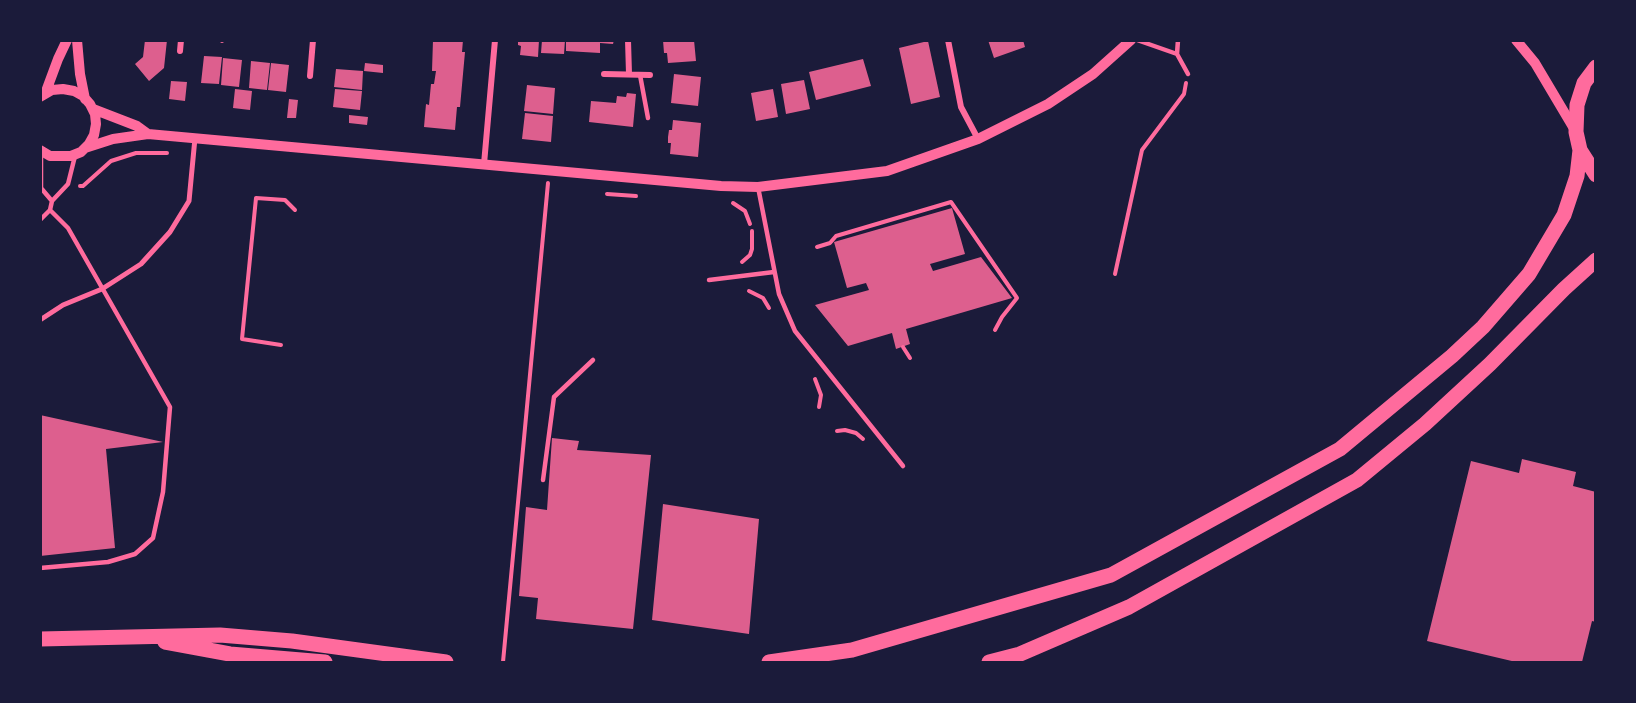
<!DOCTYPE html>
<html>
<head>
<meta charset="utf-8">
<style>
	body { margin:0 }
	#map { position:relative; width:1636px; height:703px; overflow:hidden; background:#1b1b3a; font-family:"Sofia Sans Condensed",sans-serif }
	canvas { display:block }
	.frame { position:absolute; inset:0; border:42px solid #1b1b3a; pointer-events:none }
</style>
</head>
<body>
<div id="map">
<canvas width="1636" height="703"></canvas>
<div class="frame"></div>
</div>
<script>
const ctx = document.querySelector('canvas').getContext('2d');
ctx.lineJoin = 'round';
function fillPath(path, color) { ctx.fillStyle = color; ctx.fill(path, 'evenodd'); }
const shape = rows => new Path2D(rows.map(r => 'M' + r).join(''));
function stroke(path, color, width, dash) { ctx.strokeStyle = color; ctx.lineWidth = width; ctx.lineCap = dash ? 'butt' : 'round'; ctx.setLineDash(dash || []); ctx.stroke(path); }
const building = shape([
	[145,40,167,40,164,68,149,81,135,64,143,57],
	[433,40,463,40,462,52,465,52,460,107,457,107,455,130,424,127,426,104,429,105,431,84,434,84,436,71,432,71],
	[518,40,539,40,538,57,520,55,521,46,518,45],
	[542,40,565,40,564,54,541,53],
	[566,40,614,40,613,44,600,43,600,53,566,51],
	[663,40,694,40,696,61,668,63,667,53,664,53],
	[988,40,1023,40,1025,47,994,58],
	[928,41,940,97,911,104,899,48],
	[204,56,222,57,219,84,201,83],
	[223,58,242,60,239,87,221,85],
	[863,59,871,86,816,100,809,72],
	[251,61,270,63,267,90,249,88],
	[271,63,289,65,286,92,268,90],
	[365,63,383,65,383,73,364,71],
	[336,69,363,71,362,90,334,87],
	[674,74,701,77,698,106,671,103],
	[804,80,810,109,786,114,781,84],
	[171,81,187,82,185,101,169,99],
	[527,85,555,88,553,114,524,111],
	[235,89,252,91,250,110,233,108],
	[335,89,362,91,360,110,333,107],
	[773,89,778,117,756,121,751,93],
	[627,93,636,94,633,127,589,122,591,101,616,103,617,96,626,97],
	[289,99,298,100,296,118,287,118],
	[525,113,553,116,551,142,522,139],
	[349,115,368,117,367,125,349,123],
	[673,120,701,123,698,157,670,154,671,143,668,143,668,137,669,130,672,130],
	[952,208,965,254,930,264,933,271,981,257,1012,298,906,329,910,344,896,349,892,333,848,346,815,305,869,290,866,283,847,288,834,242],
	[40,415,163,442,106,449,115,548,40,556],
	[552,438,579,441,577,450,651,455,633,629,536,619,538,598,519,596,526,507,547,510],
	[1522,459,1576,472,1573,486,1596,492,1596,622,1592,621,1582,662,1516,662,1427,641,1471,461,1519,473],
	[663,504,759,519,749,634,652,620]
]);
const path = shape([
	[222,41,222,40],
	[80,186,83,186,111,161,136,153,167,153],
	[607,194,636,196],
	[733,203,745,211,750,224],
	[817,247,830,243,836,236,951,202,1017,298,1002,317,995,330],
	[742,262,750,255,752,249,752,231],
	[1115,274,1142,150,1184,94,1186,83],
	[749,291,763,298,769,308],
	[281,345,242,339,256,198,285,200,295,210],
	[903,347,910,358],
	[815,379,821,395,819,407],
	[837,431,845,430,856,433,863,439],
	[503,662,548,183]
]);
const service = shape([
	[1137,40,1177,54,1178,40],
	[1177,54,1188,74],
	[640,75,648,118],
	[41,153,41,188,52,201],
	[758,187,779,294,795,331,903,466],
	[40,220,50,210,52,201,68,184,75,156],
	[709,280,774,272],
	[543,480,554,397,593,360],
	[40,568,108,562,135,554,153,538,163,492,170,407,68,228,50,210]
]);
const pedestrian = shape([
	[40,320,63,305,102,289,141,264,170,232,189,201,195,138]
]);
const minor = shape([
	[628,40,629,74],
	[948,40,961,107,978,139],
	[180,51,181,40],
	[604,74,650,75],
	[310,76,313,40],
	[484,164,495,40]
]);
const tertiary = shape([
	[77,40,80,74,85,99],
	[1516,40,1535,63,1576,132],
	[45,94,58,59,67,40],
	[40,97,52,90,63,89,74,91,83,96,90,104,95,114,96,124,94,135,89,144,81,152,71,156,50,156,40,150],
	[93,109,137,126,148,134],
	[85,148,113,139,148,134,721,186,758,187,887,171,978,139,1048,104,1093,74,1131,40]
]);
const primary = shape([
	[1596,67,1584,83,1577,105,1576,132,1580,150,1596,175],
	[40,639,220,635,292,641,446,662],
	[165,642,230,654,325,662],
	[769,662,852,650,1111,575,1340,449,1452,356,1483,327,1529,274,1564,215,1577,176,1580,150],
	[989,662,1020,654,1129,607,1357,480,1425,424,1490,364,1564,289,1596,260]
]);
fillPath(building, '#dd5f8e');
stroke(path, '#ff6b9d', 4);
stroke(service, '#ff6b9d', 4.5);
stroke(pedestrian, '#ff6b9d', 5);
stroke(minor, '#ff6b9d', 6);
stroke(tertiary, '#ff6b9d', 10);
stroke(primary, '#ff6b9d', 15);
</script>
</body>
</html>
